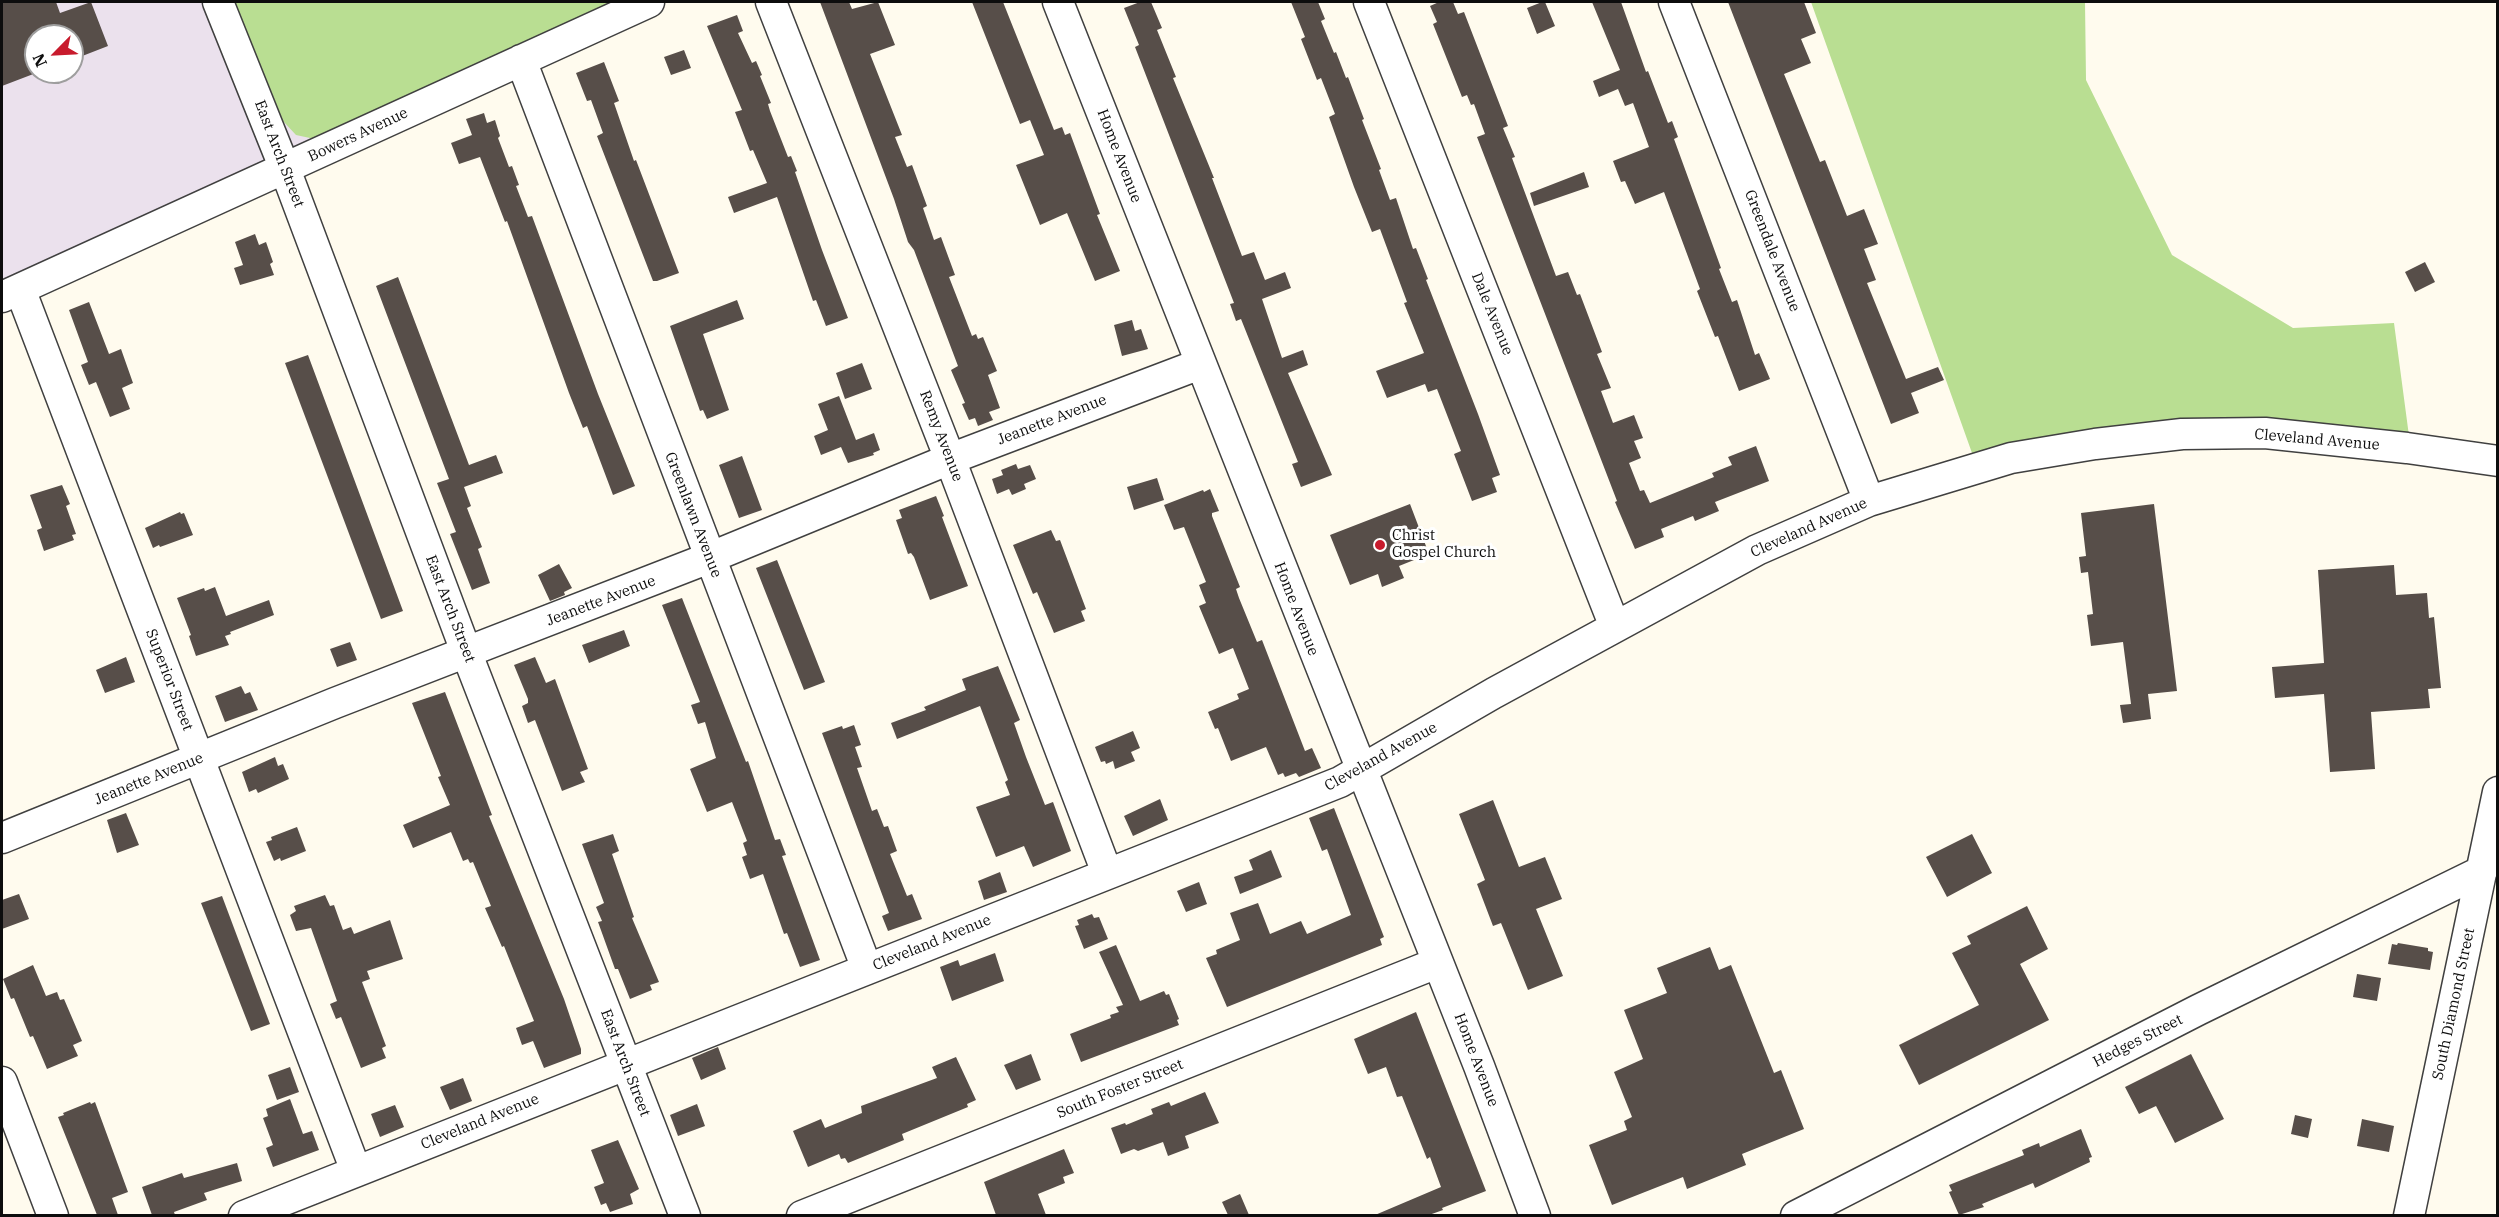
<!DOCTYPE html>
<html>
<head>
<meta charset="utf-8">
<style>
	body { margin:0 }
	#map { position:relative; width:2499px; height:1217px; overflow:hidden; background:#fffbee; font-family:"IBM Plex Serif",serif }
	canvas { display:block }
	.frame { position:absolute; inset:0; border:3px solid #0d0d0d; pointer-events:none }
	.north { position:absolute; left:24px; top:24px; width:60px; height:60px; box-sizing:border-box; background:#fff; border:2px solid #9e9e9e; border-radius:50%; rotate:246deg; font-size:16px; font-weight:700; line-height:24px; text-align:center; color:#0d0d0d }
	.north::after { content:''; display:block; margin:auto; width:21px; height:27px; background:#c81b2d; clip-path:polygon(50% 0,100% 100%,50% 72%,0 100%) }
</style>
</head>
<body>
<div id="map">
<canvas width="2499" height="1217"></canvas>
<div class="frame"></div>
<div class="north">N</div>
</div>
<script>
const ctx = document.querySelector('canvas').getContext('2d');
ctx.lineJoin = 'round';
function fillPath(path, color) { ctx.fillStyle = color; ctx.fill(path, 'evenodd'); }
const shape = rows => new Path2D(rows.map(r => 'M' + r).join(''));
function stroke(path, color, width, dash) { ctx.strokeStyle = color; ctx.lineWidth = width; ctx.lineCap = dash ? 'butt' : 'round'; ctx.setLineDash(dash || []); ctx.stroke(path); }
function label(font, color, halo, rows, align = 'center') {
  ctx.font = font + ' "IBM Plex Serif",serif'; ctx.lineWidth = 6; ctx.setLineDash([]); ctx.textBaseline = 'middle'; ctx.strokeStyle = halo; ctx.fillStyle = color; for (const [text, x, y, turn = 0] of rows) {
    ctx.save(); ctx.translate(x, y); ctx.rotate((+turn || 0) * Math.PI / 180); ctx.textAlign = isNaN(turn) ? turn : align; if (halo) ctx.strokeText(text, 0, 0); ctx.fillText(text, 0, 0); ctx.restore();
  }
}
const industrial = shape([
	[2,2,235,2,283,121,324,141,2,285],
	[36,36,72,36,72,72,36,72]
]);
const forest = shape([
	[235,2,631,2,324,141,296,135,283,121],
	[1811,2,2085,2,2086,80,2172,255,2293,328,2394,323,2409,436,2274,419,2186,420,2098,428,2012,443,1972,453]
]);
const building = shape([
	[2,2,56,2,60,13,91,2,108,46,72,60,72,36,36,36,36,73,2,86],
	[820,2,849,2,852,9,878,2,895,45,870,54,902,135,895,137,907,167,912,165,927,206,923,208,934,240,941,237,955,275,949,277,972,336,976,334,978,339,983,337,997,371,988,375,1000,408,989,412,993,420,978,426,975,418,969,420,962,404,965,403,951,370,958,366,914,250,908,242,894,199],
	[972,2,1003,2,1054,130,1062,127,1065,135,1070,133,1100,214,1097,215,1120,271,1095,281,1067,213,1040,225,1016,165,1044,155,1030,120,1020,124],
	[1140,2,1151,2,1162,28,1157,30,1176,77,1173,78,1214,178,1212,178,1242,256,1254,252,1265,280,1285,272,1291,288,1262,299,1282,358,1303,350,1308,365,1288,373,1332,475,1301,487,1292,464,1298,462,1286,432,1241,319,1236,321,1230,304,1234,303,1135,47,1139,45,1124,8],
	[1291,2,1318,2,1325,19,1321,21,1334,53,1336,52,1346,78,1348,77,1364,119,1362,120,1381,169,1379,170,1390,200,1396,198,1413,249,1416,248,1428,279,1426,280,1478,414,1500,475,1492,478,1497,492,1472,501,1454,454,1461,451,1437,389,1428,392,1425,384,1387,398,1376,371,1424,353,1404,303,1407,302,1380,229,1372,232,1354,187,1329,117,1335,114,1321,78,1317,80,1301,39,1305,37],
	[1439,2,1453,2,1458,14,1464,12,1508,126,1503,128,1515,157,1512,158,1556,276,1568,272,1577,295,1580,294,1602,352,1597,354,1611,388,1601,391,1613,423,1634,415,1643,438,1634,441,1641,458,1629,463,1640,491,1644,490,1650,503,1714,477,1712,473,1732,465,1728,457,1756,446,1769,481,1715,502,1719,511,1695,521,1693,516,1661,529,1664,537,1635,549,1615,502,1617,501,1477,137,1485,134,1474,104,1471,105,1467,95,1462,97,1433,24,1437,22,1430,6],
	[1542,2,1545,2,1555,26,1537,34,1527,8],
	[1592,2,1621,2,1646,72,1648,71,1668,123,1672,121,1678,137,1674,139,1721,268,1719,269,1732,302,1737,300,1755,355,1759,353,1770,379,1739,391,1718,336,1715,337,1697,291,1700,289,1664,192,1635,204,1625,181,1621,182,1613,161,1649,147,1633,103,1625,106,1618,89,1599,97,1593,81,1620,70],
	[1728,2,1804,2,1816,33,1801,39,1811,63,1784,74,1820,162,1825,160,1847,216,1864,209,1878,244,1864,249,1876,280,1867,283,1906,379,1938,367,1944,380,1911,393,1919,413,1891,424],
	[737,15,743,31,738,33,752,63,756,61,762,75,760,76,771,103,768,104,770,111,788,157,791,156,797,171,795,172,822,250,848,318,826,326,816,300,813,301,777,197,734,213,728,197,767,183,753,150,750,151,735,112,742,110,707,26],
	[684,50,691,68,671,75,664,57],
	[604,62,619,101,614,103,634,161,636,160,679,273,657,281,653,281,597,136,603,133,591,100,587,101,576,73],
	[484,113,487,123,495,120,500,136,498,138,509,167,512,166,519,185,516,186,528,217,532,216,598,394,635,486,613,495,587,426,583,428,569,393,507,221,505,222,480,157,459,164,451,143,472,135,466,119],
	[1584,172,1589,187,1534,206,1530,193],
	[255,234,259,245,266,242,273,262,270,264,274,275,240,285,234,268,243,265,235,242],
	[2425,262,2435,282,2415,292,2405,272],
	[398,277,469,465,496,455,503,473,464,487,471,506,467,508,482,547,478,549,490,583,472,590,450,534,456,532,437,483,449,479,376,286],
	[737,300,744,319,703,334,729,410,707,419,703,410,700,411,670,326],
	[89,302,109,354,121,349,133,383,122,388,130,409,110,417,96,382,89,385,81,365,88,362,69,310],
	[1132,320,1135,331,1141,329,1148,349,1122,356,1114,325],
	[308,355,403,611,381,619,285,363],
	[862,363,872,389,845,399,836,373],
	[839,396,856,440,874,433,880,450,873,453,874,455,848,463,841,447,821,455,814,436,828,430,818,404],
	[742,456,762,510,739,518,719,465],
	[1016,464,1018,469,1030,465,1036,479,1024,484,1026,489,1012,495,1009,489,997,494,992,479,1003,475,1001,470],
	[1157,478,1164,500,1134,510,1127,487],
	[62,485,70,504,66,506,76,534,72,535,74,540,44,551,37,530,42,528,30,495],
	[1210,489,1219,511,1212,513,1212,516,1240,587,1236,589,1239,598,1257,642,1262,640,1305,751,1312,748,1321,768,1299,777,1296,773,1285,777,1283,773,1278,775,1266,747,1231,761,1218,728,1215,729,1208,712,1239,699,1237,694,1249,689,1233,648,1219,654,1199,606,1206,603,1199,585,1206,582,1184,527,1174,530,1164,505,1203,490,1204,492],
	[936,496,944,516,942,517,968,586,930,600,914,557,911,553,908,554,896,520,902,518,899,510],
	[1410,504,1429,554,1399,566,1404,578,1382,587,1378,574,1350,585,1330,535],
	[2154,504,2177,691,2148,694,2151,719,2123,723,2120,705,2131,704,2123,642,2091,646,2087,615,2093,614,2088,572,2081,573,2079,557,2086,556,2081,513],
	[180,512,181,514,184,513,193,535,160,547,159,545,153,548,145,528],
	[1051,530,1056,541,1060,540,1086,609,1081,611,1085,621,1054,633,1037,592,1033,594,1013,545],
	[777,560,825,682,804,690,756,568],
	[559,564,572,588,564,592,565,595,550,601,538,575],
	[2394,565,2396,595,2427,593,2429,618,2434,617,2441,688,2428,689,2430,708,2371,712,2375,769,2330,772,2324,694,2275,698,2272,667,2324,663,2318,570],
	[215,587,226,616,269,600,274,615,230,632,231,634,225,636,229,645,196,656,189,636,191,635,177,598,204,588,205,591],
	[682,598,746,762,748,761,775,840,780,839,786,855,782,856,820,960,800,967,787,933,784,934,763,874,750,879,742,857,747,855,743,843,747,841,732,802,707,812,690,769,716,758,705,722,698,724,691,705,700,702,662,605],
	[624,630,630,646,589,663,582,645],
	[350,642,357,660,337,667,330,649],
	[126,657,135,682,105,693,96,670],
	[535,657,546,683,555,679,588,769,580,772,585,782,562,791,535,720,528,723,522,706,528,703,528,699,514,665],
	[998,666,1020,720,1014,723,1026,757,1045,805,1053,802,1071,851,1033,867,1024,846,996,857,976,807,1010,795,1005,782,1008,780,980,706,897,739,891,723,926,710,924,707,966,690,962,679],
	[241,686,245,694,250,692,258,710,225,722,215,696],
	[445,692,492,815,489,816,564,999,581,1049,581,1054,544,1068,533,1041,522,1045,516,1028,534,1021,504,946,502,947,485,908,491,906,473,862,470,863,468,859,463,861,451,832,413,848,403,825,450,805,438,777,441,776,412,703],
	[854,725,861,745,855,747,862,767,857,768,872,811,877,809,884,827,888,826,897,851,890,854,907,896,912,894,922,919,888,931,882,916,889,913,822,733,842,726,843,729],
	[1133,731,1140,748,1131,752,1135,761,1115,769,1113,761,1106,764,1105,761,1101,762,1095,747],
	[275,757,278,766,283,764,289,779,258,793,256,789,249,792,242,772],
	[1160,799,1168,820,1133,836,1124,816],
	[1493,800,1519,867,1545,857,1562,899,1536,909,1563,976,1528,990,1501,923,1493,926,1477,884,1485,880,1459,814],
	[1334,808,1384,937,1380,939,1382,945,1227,1007,1206,958,1217,954,1216,950,1240,940,1230,913,1258,903,1270,934,1301,921,1307,934,1351,915,1327,849,1322,851,1309,818],
	[126,813,139,845,117,853,107,820],
	[297,827,306,851,281,861,280,858,274,861,266,842,272,840,271,837],
	[613,834,619,851,612,854,634,917,632,918,659,982,650,985,652,990,630,999,618,969,615,969,598,922,602,921,596,907,604,903,582,844],
	[1972,834,1992,873,1947,897,1926,857],
	[1271,850,1282,877,1240,894,1234,877,1253,870,1249,860],
	[1000,872,1007,892,984,900,978,881],
	[1199,882,1207,904,1186,912,1177,891],
	[19,894,29,919,2,929,2,900],
	[325,895,330,906,334,905,343,930,351,927,354,934,390,920,403,959,367,971,370,979,362,982,386,1046,382,1048,386,1058,361,1068,341,1017,336,1019,330,1004,337,1001,311,928,296,931,290,915,296,911,294,906],
	[222,896,270,1024,251,1031,201,903],
	[2027,906,2048,949,2020,964,2049,1020,1919,1085,1899,1045,1979,1005,1952,953,1971,944,1967,936],
	[1092,914,1094,918,1099,917,1108,939,1084,949,1075,926,1079,925,1077,920],
	[2398,943,2428,948,2428,951,2433,952,2430,970,2388,964,2392,944,2397,945],
	[1116,945,1140,1001,1164,991,1166,995,1169,994,1179,1019,1177,1020,1179,1025,1081,1062,1070,1034,1111,1018,1110,1015,1119,1012,1116,1007,1123,1005,1099,952],
	[1710,947,1719,970,1731,965,1774,1073,1781,1070,1804,1129,1742,1154,1746,1165,1687,1189,1683,1177,1612,1205,1589,1145,1627,1130,1624,1121,1632,1117,1614,1072,1643,1059,1624,1010,1667,993,1657,968],
	[995,953,1004,981,952,1001,940,967,958,960,960,966],
	[33,965,46,996,57,992,60,1000,64,999,82,1041,73,1045,78,1056,47,1069,33,1036,30,1037,14,998,11,999,3,979],
	[2357,974,2381,978,2377,1001,2353,997],
	[1416,1012,1486,1191,1442,1208,1443,1210,1429,1215,1375,1215,1441,1187,1430,1157,1427,1159,1402,1096,1397,1097,1386,1067,1368,1074,1354,1039],
	[718,1047,726,1069,701,1080,692,1058],
	[1031,1054,1041,1080,1016,1090,1004,1065],
	[2191,1054,2224,1119,2175,1143,2156,1106,2139,1114,2125,1087],
	[956,1057,976,1100,967,1104,968,1107,902,1134,904,1140,848,1163,845,1158,841,1159,839,1154,808,1167,793,1131,821,1119,825,1128,862,1113,861,1106,937,1078,932,1067],
	[290,1067,299,1092,277,1100,268,1075],
	[463,1078,472,1101,450,1110,440,1087],
	[1205,1092,1219,1123,1185,1136,1189,1148,1168,1156,1163,1142,1138,1151,1134,1149,1121,1154,1111,1128,1125,1123,1126,1125,1153,1114,1151,1109,1169,1102,1171,1106],
	[290,1099,303,1134,312,1131,319,1150,273,1167,266,1148,273,1145,263,1118,268,1116,266,1109],
	[90,1102,91,1104,95,1102,128,1192,112,1198,118,1215,97,1215,58,1117,64,1115,63,1113],
	[697,1104,705,1126,678,1136,670,1115],
	[395,1105,404,1127,380,1137,371,1114],
	[2295,1115,2312,1119,2308,1138,2291,1134],
	[2362,1119,2394,1126,2389,1152,2357,1146],
	[2081,1129,2092,1157,2089,1158,2090,1162,2035,1188,2033,1183,1982,1204,1984,1207,1959,1215,1949,1192,1952,1191,1949,1185,2024,1155,2022,1150,2039,1143,2040,1147],
	[618,1140,639,1189,630,1194,633,1204,610,1212,606,1203,601,1205,594,1187,604,1183,591,1150],
	[1064,1149,1074,1173,1063,1177,1065,1183,1038,1194,1046,1215,996,1215,984,1182],
	[237,1163,242,1181,204,1193,207,1200,174,1212,175,1215,152,1215,142,1187,182,1173,184,1178],
	[1240,1194,1249,1215,1228,1215,1222,1202]
]);
const minor = shape([
	[218,2,285,169,467,654,685,1216],
	[771,2,950,459,1107,873],
	[1058,2,1479,1066,1535,1216],
	[1369,2,1615,627],
	[1674,2,1869,501],
	[521,60,867,969],
	[20,289,356,1171],
	[2,297,649,2],
	[2,838,335,703,709,558,950,459,1200,364],
	[2,1082,53,1216],
	[244,1216,1340,782,1494,693,1757,550,1869,501,2011,458,2095,444,2182,434,2265,433,2407,448,2498,461],
	[802,1216,1437,963],
	[1796,1216,2198,1010,2482,871],
	[2409,1216,2498,792]
]);
const markers = [
	[1380,545,6,"#c81b2d"]
];
const streetNames = [
	["Bowers Avenue",358,135,-25],
	["East Arch Street",279,154,69],
	["Home Avenue",1119,156,69],
	["Greendale Avenue",1772,251,69],
	["Dale Avenue",1492,314,68],
	["Jeanette Avenue",1052,420,-21],
	["Remy Avenue",941,436,69],
	["Cleveland Avenue",2317,440,5],
	["Greenlawn Avenue",693,515,69],
	["Cleveland Avenue",1809,528,-24],
	["Jeanette Avenue",601,601,-21],
	["East Arch Street",450,609,69],
	["Home Avenue",1296,609,69],
	["Superior Street",169,680,69],
	["Cleveland Avenue",1381,757,-29],
	["Jeanette Avenue",149,779,-22],
	["Cleveland Avenue",932,943,-22],
	["South Diamond Street",2454,1004,-78],
	["Hedges Street",2138,1041,-27],
	["Home Avenue",1476,1060,69],
	["East Arch Street",625,1063,69],
	["South Foster Street",1120,1089,-22],
	["Cleveland Avenue",480,1122,-22]
];
const poiNames = [
	["Christ",1392,536],
	["Gospel Church",1392,553]
];
fillPath(industrial, '#ebe1ed');
fillPath(forest, '#b9de92');
fillPath(building, '#574e49');
stroke(minor, '#404040', 33);
stroke(minor, '#fff', 30);
for (const [x, y, r, color] of markers) { const dot = new Path2D(); dot.arc(x, y, r, 0, 2 * Math.PI); ctx.fillStyle = color; ctx.fill(dot); stroke(dot, '#fff', 2); }
label('15px', '#0d0d0d', '#fff', streetNames);
label('15px', '#0d0d0d', '#fff', poiNames, 'left');
</script>
</body>
</html>
